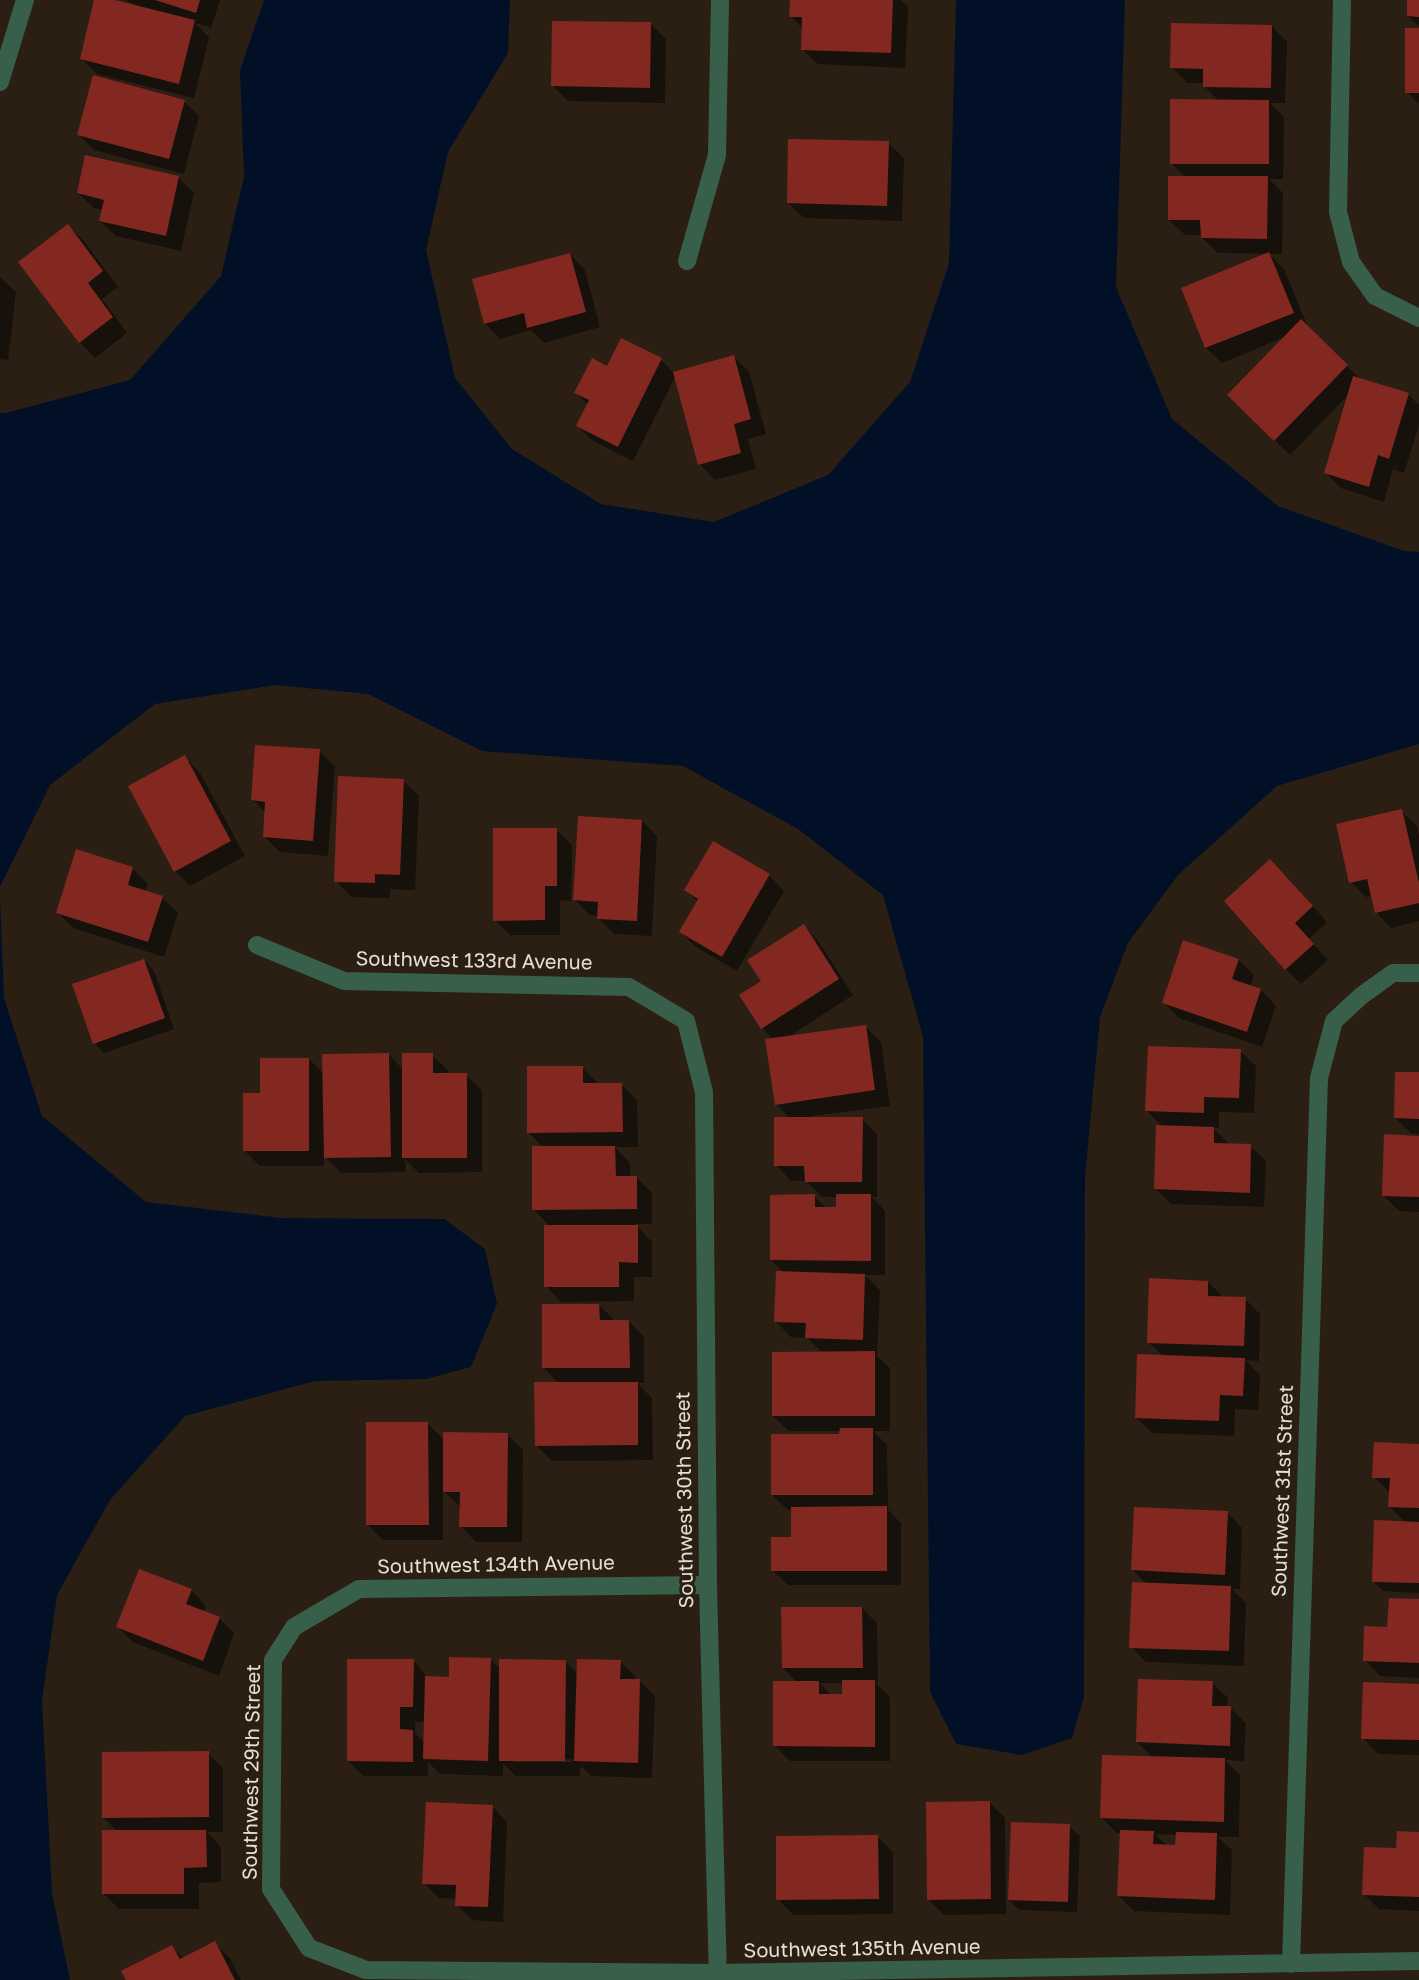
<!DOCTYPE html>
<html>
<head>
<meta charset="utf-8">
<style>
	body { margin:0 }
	canvas { display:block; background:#2a1f12 }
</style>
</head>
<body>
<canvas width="1419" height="1980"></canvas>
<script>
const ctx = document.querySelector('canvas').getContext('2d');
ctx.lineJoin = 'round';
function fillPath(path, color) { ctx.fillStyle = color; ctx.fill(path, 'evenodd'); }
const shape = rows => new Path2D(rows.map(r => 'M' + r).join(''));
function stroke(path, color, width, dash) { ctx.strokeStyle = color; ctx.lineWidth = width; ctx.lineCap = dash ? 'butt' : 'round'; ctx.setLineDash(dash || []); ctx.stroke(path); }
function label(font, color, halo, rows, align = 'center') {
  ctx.font = font + ' "Golos Text",sans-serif'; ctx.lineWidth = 6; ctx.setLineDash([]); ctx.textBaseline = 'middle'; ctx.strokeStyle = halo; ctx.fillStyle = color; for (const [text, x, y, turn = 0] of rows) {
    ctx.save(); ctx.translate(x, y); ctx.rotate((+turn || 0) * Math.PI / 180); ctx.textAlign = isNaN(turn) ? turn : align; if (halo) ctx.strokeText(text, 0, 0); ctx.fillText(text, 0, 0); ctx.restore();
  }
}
const water = shape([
	[264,0,510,0,508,53,448,152,426,250,455,378,512,449,601,504,714,522,828,475,910,382,949,263,956,0,1125,0,1116,287,1172,419,1278,506,1404,551,1419,552,1419,744,1277,786,1178,875,1128,943,1100,1017,1085,1177,1084,1697,1072,1738,1022,1755,956,1744,930,1692,923,1037,883,895,798,829,683,766,482,751,368,694,276,685,155,704,50,785,0,887,0,413,6,413,130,380,221,276,244,176,240,70],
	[0,899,4,998,42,1116,146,1202,282,1218,444,1219,485,1249,497,1304,471,1367,426,1379,315,1381,185,1416,110,1500,57,1595,42,1700,52,1893,70,1980,0,1980]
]);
const shadow = shape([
	[95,0,109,0,133,6,134,4,124,0,220,0,211,28,195,23,209,37,194,98,97,74,81,58],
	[791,0,901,0,908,7,905,68,818,64,802,49,803,29,791,16],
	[1409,0,1419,0,1419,26,1408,16],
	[651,24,666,39,665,103,568,101,552,85],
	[1272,26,1287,42,1285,103,1270,103,1284,117,1283,179,1269,179,1283,193,1282,254,1218,253,1202,238,1202,235,1185,235,1169,220,1185,177,1171,163,1219,101,1204,86,1204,83,1187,83,1172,67],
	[1419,29,1419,104,1407,92],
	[184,101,199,116,184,174,94,150,78,134],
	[888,143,904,158,902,221,804,218,788,203],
	[178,178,194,193,181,251,116,236,100,221,103,210,94,208,78,193],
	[68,226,84,241,118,287,102,299,127,333,95,358,80,342,20,262],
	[570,254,585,270,600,327,544,343,531,330,500,339,485,323],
	[1269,254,1284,269,1308,327,1361,380,1408,394,1419,405,1419,425,1404,473,1393,469,1384,502,1341,488,1326,473,1349,394,1290,455,1229,395,1285,337,1222,363,1206,348,1183,289],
	[0,277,16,292,8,360,0,359],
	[734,357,749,372,766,434,748,439,756,469,715,480,700,464,676,375,633,461,593,441,577,426,588,405,576,392,661,360,674,373],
	[319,751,335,766,328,856,280,852,265,837,266,813,253,800],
	[185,757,200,773,245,856,190,886,175,871],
	[403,781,419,796,415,890,390,889,390,898,351,897,336,881],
	[1401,811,1417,826,1419,836,1419,921,1391,928,1376,912,1372,896,1366,897,1351,882],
	[642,821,657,836,652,936,614,934,598,918,598,916,590,915,575,900],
	[556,830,572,845,571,901,560,900,560,935,510,935,495,920],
	[132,868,148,884,145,892,162,898,178,913,164,957,73,928,58,913],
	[769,875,784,891,737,971,696,947,680,931,698,902,686,890],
	[1286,876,1327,922,1309,939,1328,960,1301,984,1286,969],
	[804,926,819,942,853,995,787,1038,866,1027,881,1042,890,1106,812,1116,813,1118,862,1119,877,1134,877,1197,872,1197,885,1211,885,1275,865,1275,880,1290,877,1356,890,1368,890,1431,873,1431,887,1445,888,1510,901,1523,901,1585,788,1585,772,1570,792,1538,792,1510,788,1510,772,1495,841,1435,841,1431,789,1431,773,1416,823,1353,807,1338,791,1337,776,1322,784,1273,771,1260,814,1196,827,1209,838,1209,838,1197,822,1197,806,1181,791,1181,776,1165,790,1118,776,1104,774,1040,762,1028,741,995,763,981],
	[1184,942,1239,960,1254,976,1250,987,1261,990,1276,1006,1262,1047,1179,1018,1164,1003],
	[144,960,154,971,174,1029,104,1053,94,1043],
	[1240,1051,1256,1066,1254,1113,1219,1112,1219,1128,1213,1128,1229,1144,1250,1146,1266,1161,1264,1207,1171,1204,1155,1188,1163,1127,1147,1111],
	[388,1054,403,1069,432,1055,448,1070,448,1075,466,1075,482,1090,482,1172,419,1173,405,1159,406,1172,341,1173,324,1156,324,1166,260,1166,245,1151,261,1095,309,1059,324,1074],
	[582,1068,598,1083,622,1085,637,1100,638,1147,615,1147,630,1163,630,1177,636,1177,652,1193,652,1224,635,1224,652,1242,652,1277,634,1277,634,1301,561,1302,546,1286,550,1226,534,1210,544,1148,528,1132],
	[1419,1074,1419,1134,1411,1133,1395,1118],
	[1419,1137,1419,1212,1399,1211,1383,1195],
	[1208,1282,1224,1298,1245,1299,1260,1314,1259,1361,1245,1360,1260,1375,1258,1410,1235,1409,1234,1436,1152,1433,1136,1418,1163,1356,1148,1342],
	[599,1305,615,1321,629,1321,644,1337,644,1383,637,1383,652,1398,653,1460,552,1461,536,1445,559,1384,544,1368],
	[428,1424,445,1441,507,1434,523,1450,522,1542,476,1542,461,1526,460,1507,443,1490,443,1540,383,1540,368,1525],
	[1419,1445,1419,1593,1383,1591,1373,1581,1406,1523,1389,1506,1390,1493,1374,1477],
	[1227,1512,1242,1528,1240,1589,1232,1589,1246,1603,1244,1666,1146,1662,1131,1647,1147,1584,1133,1570],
	[191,1590,206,1606,204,1612,219,1618,234,1633,219,1676,133,1642,118,1627],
	[1419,1601,1419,1678,1380,1676,1365,1660,1388,1629],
	[862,1608,877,1623,878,1683,875,1683,890,1697,890,1761,790,1761,775,1746,798,1683,783,1668],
	[819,1683,844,1683,844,1695,831,1695],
	[490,1659,501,1670,565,1661,578,1674,621,1662,636,1677,636,1681,640,1681,655,1696,652,1778,591,1776,580,1766,580,1776,516,1776,503,1763,503,1776,440,1774,428,1762,428,1776,364,1776,348,1761,413,1660,428,1678,451,1679],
	[415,1722,425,1722,425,1743,415,1733],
	[514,1759,573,1759,573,1762,514,1762],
	[1212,1683,1228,1698,1227,1708,1230,1708,1246,1723,1244,1761,1225,1760,1240,1775,1239,1837,1218,1837,1232,1850,1230,1915,1134,1911,1119,1896,1121,1833,1117,1833,1102,1818,1153,1758,1137,1742],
	[1155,1834,1177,1835,1177,1847,1167,1846],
	[1419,1685,1419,1755,1378,1754,1363,1738],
	[208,1753,223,1768,223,1832,207,1832,221,1847,221,1882,199,1883,199,1909,119,1909,104,1894,118,1832,103,1817],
	[989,1802,1005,1818,1006,1914,944,1915,928,1899],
	[492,1806,507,1822,503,1922,472,1920,457,1905,457,1899,439,1898,424,1883],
	[1069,1826,1080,1836,1077,1912,1019,1910,1009,1900],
	[1419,1834,1419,1911,1379,1909,1364,1894,1397,1849],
	[878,1837,893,1852,893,1914,793,1915,778,1899],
	[214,1943,230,1958,241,1980,128,1980,171,1946,184,1959]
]);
const building = shape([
	[94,0,115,0,195,20,179,84,80,59],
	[155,0,200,0,196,13],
	[790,0,893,0,891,53,801,50,802,17,789,17],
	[1407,0,1419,0,1419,17,1407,16],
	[552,21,651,22,650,88,551,86],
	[1171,23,1272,25,1271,88,1203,87,1203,69,1170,68],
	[1405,28,1419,28,1419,93,1405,93],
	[93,75,185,100,169,159,77,135],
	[1170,99,1269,100,1269,164,1170,164],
	[788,139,889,141,887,206,787,203],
	[85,155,179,176,166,236,99,221,104,200,77,193],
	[1168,176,1268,176,1267,239,1201,238,1200,220,1168,220],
	[68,224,103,271,88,283,113,317,79,343,18,262],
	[1269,252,1294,313,1205,348,1181,288],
	[570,253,586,312,527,328,524,313,484,324,472,279],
	[1301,319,1348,365,1274,441,1227,395],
	[621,338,662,358,618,447,576,426,589,400,574,393,592,358,607,366],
	[734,355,751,419,734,424,741,453,698,465,673,372],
	[1353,376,1409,393,1389,459,1378,455,1369,487,1324,473],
	[255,745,320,749,313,841,263,837,265,802,251,800],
	[185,755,231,841,174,872,128,786],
	[338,776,404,779,400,875,375,874,375,883,334,882],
	[1402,809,1419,883,1419,903,1375,913,1367,879,1349,883,1336,824],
	[578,816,642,820,637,921,597,919,598,902,573,900],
	[493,828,557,828,557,886,545,886,545,920,493,921],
	[713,841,770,874,722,957,679,932,698,899,684,890],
	[76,849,133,867,128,885,163,896,148,942,56,913],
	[1270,859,1313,906,1295,923,1314,944,1285,970,1224,901],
	[804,924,839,979,761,1029,739,995,761,981,747,960],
	[1183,940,1239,959,1232,979,1261,989,1247,1032,1162,1003],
	[144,959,165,1018,93,1044,72,984],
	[866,1025,875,1090,775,1105,765,1039],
	[1148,1046,1241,1049,1239,1098,1204,1097,1204,1113,1145,1111],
	[389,1053,391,1157,324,1158,322,1054],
	[402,1053,433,1053,433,1073,467,1073,467,1158,402,1158],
	[260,1058,309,1058,309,1151,243,1151,243,1093,260,1093],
	[527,1066,583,1066,583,1083,622,1083,623,1132,527,1133],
	[1395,1072,1419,1072,1419,1119,1394,1118],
	[774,1117,863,1117,862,1182,805,1182,804,1166,774,1166],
	[1156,1125,1214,1127,1214,1143,1251,1144,1250,1193,1154,1189],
	[1384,1134,1419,1136,1419,1197,1382,1196],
	[532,1146,615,1146,616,1176,637,1176,637,1209,532,1210],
	[815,1194,815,1207,836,1207,836,1194,871,1194,871,1261,770,1260,770,1195],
	[544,1225,638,1225,638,1263,619,1262,619,1287,544,1287],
	[776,1271,865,1274,863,1340,805,1338,806,1323,774,1322],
	[1149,1278,1208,1281,1208,1296,1246,1297,1244,1346,1147,1343],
	[542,1304,599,1304,600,1320,629,1320,630,1368,542,1368],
	[875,1351,875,1416,772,1416,772,1352],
	[1137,1354,1245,1358,1243,1396,1220,1395,1219,1421,1135,1418],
	[534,1382,638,1382,638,1445,535,1446],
	[366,1422,428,1422,429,1525,366,1525],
	[840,1428,873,1428,873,1495,771,1495,771,1434,839,1434],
	[443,1432,508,1433,507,1527,459,1527,460,1492,443,1492],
	[1374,1442,1419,1444,1419,1508,1388,1507,1390,1478,1372,1478],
	[887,1506,887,1571,771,1571,771,1537,791,1537,791,1507],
	[1134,1507,1228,1511,1225,1575,1131,1570],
	[1374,1520,1419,1522,1419,1583,1372,1582],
	[139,1569,192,1589,186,1604,220,1617,203,1661,116,1627],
	[1132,1582,1231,1586,1229,1651,1129,1648],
	[1389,1598,1419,1599,1419,1663,1363,1661,1364,1626,1387,1627],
	[781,1607,862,1607,863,1668,782,1668],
	[449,1657,491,1658,488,1761,423,1759,425,1676,449,1677],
	[347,1659,414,1659,413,1707,400,1707,400,1729,413,1730,413,1762,347,1761],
	[499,1659,566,1660,565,1761,499,1761],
	[577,1659,621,1660,620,1679,640,1679,638,1763,574,1761],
	[1138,1679,1213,1681,1212,1706,1231,1706,1230,1746,1136,1742],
	[842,1680,875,1680,875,1747,773,1746,773,1681,819,1681,819,1694,842,1694],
	[1363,1682,1419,1684,1419,1740,1361,1739],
	[209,1751,209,1817,102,1818,102,1752],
	[1102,1755,1225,1758,1224,1822,1100,1818],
	[990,1801,991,1899,927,1900,926,1802],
	[426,1802,493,1805,488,1907,455,1906,456,1885,422,1884],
	[1011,1822,1070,1824,1068,1902,1008,1900],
	[102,1830,206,1830,207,1867,184,1868,184,1894,102,1894],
	[1120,1830,1154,1831,1153,1844,1175,1845,1176,1832,1217,1833,1215,1900,1117,1896],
	[1397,1831,1419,1832,1419,1897,1362,1895,1364,1847,1396,1848],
	[878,1835,879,1899,776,1900,776,1836],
	[215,1941,235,1980,126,1980,121,1971,172,1945,180,1959]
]);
const street = shape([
	[1342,0,1338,212,1351,262,1375,296,1419,318],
	[0,82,25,0],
	[687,261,717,155,720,0],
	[257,945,344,981,629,987,686,1021,704,1092,708,1585,718,1980],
	[708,1585,359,1589,294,1627,273,1660,271,1889,309,1948,366,1970,718,1973,1419,1961],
	[1291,1964,1319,1078,1334,1021,1361,996,1393,973,1419,973]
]);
const streetNames = [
	["Southwest 133rd Avenue",474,961,1],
	["Southwest 31st Street",1283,1491,-88],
	["Southwest 30th Street",685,1500,-91],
	["Southwest 134th Avenue",496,1565,-1],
	["Southwest 29th Street",252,1772,-89],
	["Southwest 135th Avenue",862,1949,-1]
];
fillPath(water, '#011026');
fillPath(shadow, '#0007');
fillPath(building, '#832721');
stroke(street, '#385f4a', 18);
label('20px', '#e6dfd6', '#2a1f12', streetNames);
</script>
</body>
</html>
